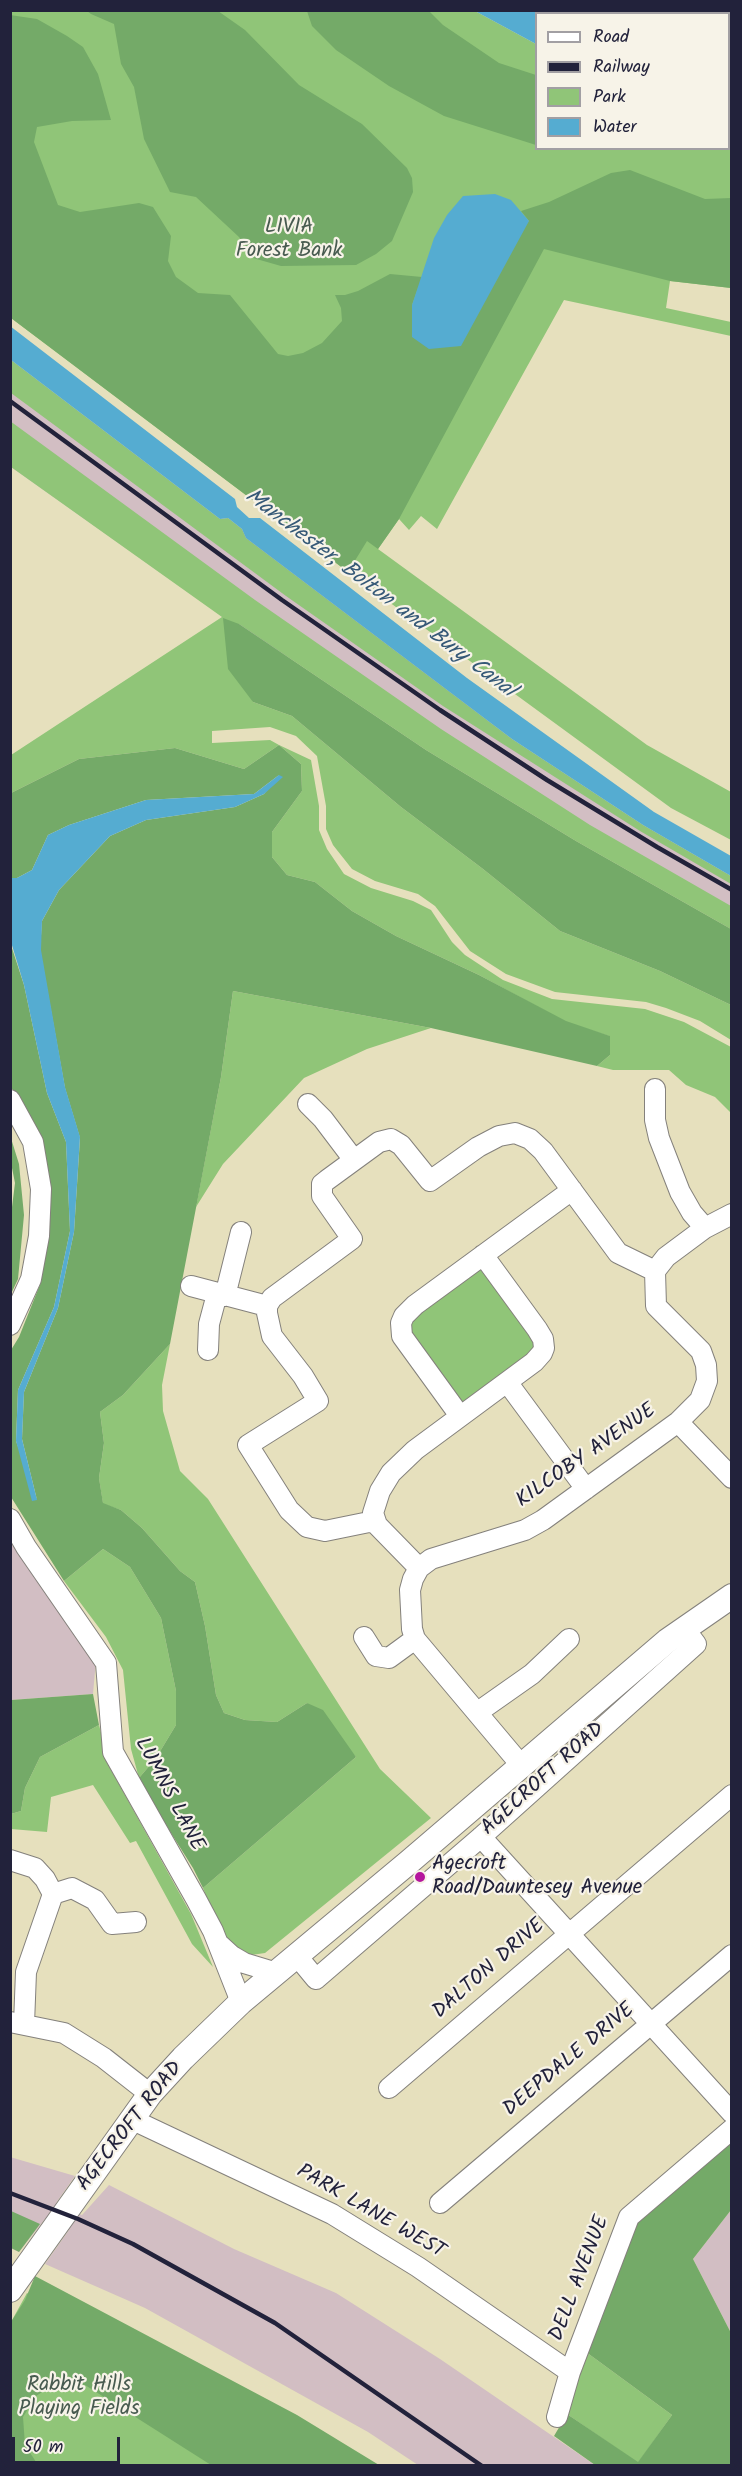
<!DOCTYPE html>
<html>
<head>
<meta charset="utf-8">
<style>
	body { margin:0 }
	#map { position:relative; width:742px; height:2476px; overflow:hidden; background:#e6e0bd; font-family:Kalam,sans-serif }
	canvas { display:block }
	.frame { position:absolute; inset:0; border:12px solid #22223b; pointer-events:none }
	.legend { position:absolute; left:535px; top:12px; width:195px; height:138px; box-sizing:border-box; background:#f7f3e8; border:2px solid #a29fa3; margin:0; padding:8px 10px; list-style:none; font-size:18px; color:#22223b }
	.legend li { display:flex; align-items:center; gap:12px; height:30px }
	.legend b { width:30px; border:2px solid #a29fa3 }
	.scale { position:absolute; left:12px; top:2437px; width:108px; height:27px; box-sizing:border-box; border:3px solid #22223b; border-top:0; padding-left:8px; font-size:18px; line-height:21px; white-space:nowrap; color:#22223b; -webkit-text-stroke:4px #f7f3e8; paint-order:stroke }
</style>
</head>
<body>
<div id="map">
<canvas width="742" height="2476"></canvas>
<div class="frame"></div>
<ul class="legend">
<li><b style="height:8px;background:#fff"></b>Road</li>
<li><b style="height:8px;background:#22223b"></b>Railway</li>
<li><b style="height:16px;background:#90c578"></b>Park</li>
<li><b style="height:16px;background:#55acd1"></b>Water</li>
</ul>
<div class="scale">50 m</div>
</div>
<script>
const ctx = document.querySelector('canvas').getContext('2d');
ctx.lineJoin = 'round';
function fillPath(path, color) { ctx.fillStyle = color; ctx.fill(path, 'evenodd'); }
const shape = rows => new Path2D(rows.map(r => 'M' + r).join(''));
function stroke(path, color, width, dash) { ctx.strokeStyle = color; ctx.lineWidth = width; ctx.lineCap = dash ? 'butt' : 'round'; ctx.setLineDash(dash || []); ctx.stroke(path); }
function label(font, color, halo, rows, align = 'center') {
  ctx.font = font + ' Kalam,sans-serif'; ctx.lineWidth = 4.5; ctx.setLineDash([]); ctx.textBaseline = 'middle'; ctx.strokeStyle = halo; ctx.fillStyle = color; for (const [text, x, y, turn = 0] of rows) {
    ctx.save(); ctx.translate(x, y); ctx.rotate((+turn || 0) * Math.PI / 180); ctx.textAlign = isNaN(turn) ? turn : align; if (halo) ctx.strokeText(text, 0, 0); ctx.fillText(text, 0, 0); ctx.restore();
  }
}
const industrial = shape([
	[11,360,220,519,228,518,512,739,643,825,731,876,731,929,223,617,11,467],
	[10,1529,96,1660,93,1694,11,1700],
	[10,2157,75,2176,56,2203,82,2215,109,2185,234,2249,336,2293,440,2359,595,2465,418,2465,368,2432,145,2308,45,2264,69,2230,45,2219,19,2252,11,2248],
	[731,2210,731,2333,693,2259]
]);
const green = shape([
	[10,11,475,11,536,44,536,148,728,148,729,75,731,76,731,288,670,281,666,308,731,322,731,336,564,300,437,529,421,516,409,530,399,519,378,549,647,745,731,792,731,840,671,808,348,572,11,318],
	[556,11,731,11,731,38,729,37,728,14,568,14],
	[11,360,220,519,228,518,242,529,246,538,512,739,643,825,731,876,731,884,640,831,443,706,286,596,11,393],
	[10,421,255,600,441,729,590,825,731,906,731,929,576,841,426,750,239,624,253,702,292,716,401,807,483,869,560,931,660,971,731,1005,731,1040,700,1021,666,1008,646,1002,555,992,506,974,470,951,435,906,418,894,375,881,352,869,333,845,326,829,326,806,317,756,296,736,270,727,212,731,212,743,270,740,279,745,311,760,319,806,319,830,327,849,344,874,371,888,413,901,431,910,452,942,465,955,503,980,552,999,645,1009,684,1022,731,1047,731,1113,715,1097,686,1085,669,1070,613,1070,597,1066,610,1055,609,1036,566,1022,479,975,396,936,352,911,315,882,287,875,272,857,272,832,302,791,301,764,279,745,244,769,175,748,79,759,11,793,11,755,222,617,11,467],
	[233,991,431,1028,367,1049,304,1078,223,1164,196,1207,221,1077],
	[483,1259,541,1345,461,1412,404,1323],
	[170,1344,162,1385,163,1411,180,1471,208,1499,380,1769,431,1818,265,1953,251,1955,239,1948,233,1949,216,1922,203,1888,356,1757,307,1703,277,1722,245,1720,224,1713,216,1695,205,1626,195,1582,180,1571,142,1528,121,1510,103,1504,99,1478,104,1443,100,1412,123,1395],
	[103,1549,130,1567,161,1618,176,1691,176,1725,156,1758,139,1778,131,1749,123,1670,106,1637,64,1581],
	[99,1725,110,1768,191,1914,213,1967,192,1944,136,1841,130,1843,93,1785,51,1797,47,1832,11,1829,11,1814,21,1811,25,1788,40,1757],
	[27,2293,300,2466,11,2466,11,2322],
	[586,2352,672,2415,638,2463,567,2414]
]);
const forest = shape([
	[87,11,218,11,245,30,299,85,362,124,407,168,412,178,413,192,392,241,376,254,356,265,281,266,253,258,239,237,196,197,170,192,144,139,134,87,121,64,114,24,91,14],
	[307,11,429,11,443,25,499,63,536,75,536,145,444,116,389,86,336,50,312,26],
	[10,15,37,19,67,36,83,47,98,74,111,120,72,121,37,127,34,142,58,205,80,212,139,203,153,207,171,236,168,261,176,277,198,293,230,295,278,354,288,356,303,353,322,343,342,321,341,308,335,295,345,295,358,291,390,274,422,277,412,305,529,221,521,211,549,202,611,173,630,170,705,199,731,198,731,288,670,281,544,249,399,519,378,549,367,541,348,572,11,318],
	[223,618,239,624,426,750,576,841,731,929,731,1005,660,971,560,931,483,869,401,807,292,716,253,702,228,669],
	[279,745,301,764,302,791,272,832,272,857,287,875,315,882,352,911,396,936,479,975,566,1021,610,1036,610,1055,597,1066,431,1028,233,991,221,1077,170,1344,123,1395,100,1412,104,1443,99,1478,103,1503,121,1510,142,1528,180,1571,195,1582,205,1626,216,1695,224,1713,245,1720,277,1722,307,1703,323,1710,356,1757,203,1888,193,1868,159,1814,139,1778,156,1758,176,1725,176,1691,161,1618,130,1567,103,1549,64,1581,11,1497,11,1350,19,1337,41,1282,49,1235,49,1187,15,1092,11,1088,10,942,24,985,47,1093,66,1142,70,1231,54,1307,18,1390,16,1441,37,1500,22,1439,24,1392,58,1308,74,1232,80,1138,65,1088,40,950,42,921,59,890,110,836,146,820,235,807,264,794,279,775,254,794,146,800,69,825,48,835,32,870,17,878,11,878,11,793,79,759,175,748,244,769],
	[10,1135,19,1164,24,1215,18,1279,11,1294,10,1223,15,1183,11,1163],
	[93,1694,99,1725,40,1757,25,1788,21,1811,11,1814,11,1700],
	[731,2138,731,2210,693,2259,731,2333,731,2465,595,2465,554,2436,567,2414,638,2462,672,2415,586,2352,632,2222],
	[11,2211,40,2224,19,2252,11,2248],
	[35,2276,297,2415,379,2465,211,2465,85,2385,59,2381,36,2396,23,2417,25,2445,38,2465,11,2466,11,2322,25,2300]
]);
const water = shape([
	[556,10,568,13,536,14,536,44,475,11],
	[495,194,511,200,529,221,461,346,429,349,412,337,412,305,434,238,447,215,463,196],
	[10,326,235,499,237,507,249,518,260,518,467,678,654,812,731,856,731,876,643,825,512,739,246,538,242,529,228,518,220,519,11,360],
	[279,775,283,777,264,794,235,807,146,820,110,836,59,890,42,921,41,950,65,1087,80,1137,74,1232,58,1308,24,1392,22,1439,37,1500,32,1501,16,1441,18,1390,54,1307,70,1231,66,1142,47,1093,24,985,11,942,11,878,17,878,32,870,48,835,69,825,146,800,254,794]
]);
const minor = shape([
	[655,1089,655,1120,659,1138,680,1192,692,1213,705,1228],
	[10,1100,33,1142,41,1189,39,1236,31,1279,10,1325],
	[308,1104,323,1119,354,1160],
	[191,1286,267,1306],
	[225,1296,241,1232],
	[208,1350,209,1324,217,1294],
	[507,1382,586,1489],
	[460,1416,402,1336,401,1323,404,1316,415,1305,572,1190],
	[678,1422,732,1478],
	[10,1519,26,1547,106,1663,113,1752,196,1899,213,1931,241,2002],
	[374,1521,325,1531,307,1527,289,1510,248,1445,318,1401,303,1376,272,1336,267,1313,267,1306,272,1298,352,1239,322,1196,322,1184,327,1180,379,1142,391,1139,401,1145,430,1181,478,1147,499,1136,515,1133,530,1139,543,1151,618,1253,655,1271],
	[419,1568,377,1525,373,1513,380,1491,391,1473,415,1450,534,1362,542,1353,544,1348,543,1339,537,1329,483,1255],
	[364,1637,376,1656,389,1658,415,1639],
	[478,1712,532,1674,569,1639],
	[521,1765,415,1639,412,1629,410,1590,413,1579,419,1568,431,1559,525,1530,543,1520,678,1422,700,1400,707,1381,706,1365,701,1351,656,1306,655,1271,666,1257,705,1228,732,1214],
	[481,1837,732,2113],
	[10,1860,35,1868,45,1879,53,1894],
	[220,1945,232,1956,244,1963,277,1973],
	[297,1956,316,1979,481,1837,696,1644,684,1628],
	[10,2022,64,2033,104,2058,150,2094],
	[24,2024,26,1972,53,1894,72,1888,95,1900,112,1924,136,1922],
	[389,2088,732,1795],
	[131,2119,332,2214,418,2267,570,2372],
	[440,2203,732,1955],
	[557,2417,570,2372,629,2217,732,2129]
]);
const major = shape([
	[10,2290,150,2094,183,2058,241,2002,409,1862,667,1641,732,1596]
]);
const rail = shape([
	[10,401,282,600,440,710,547,780,657,847,732,890],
	[10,2193,78,2219,133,2244,275,2323,482,2466]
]);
const markers = [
	[420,1877,6,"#b5179e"]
];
const parkNames = [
	["LIVIA",289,228],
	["Forest Bank",289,252],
	["Rabbit Hills",79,2386],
	["Playing Fields",79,2410]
];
const streetNames = [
	["KILCOBY AVENUE",587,1457,-35],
	["AGECROFT ROAD",544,1780,-42],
	["LUMNS LANE",168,1795,62],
	["DALTON DRIVE",490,1970,-41],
	["DEEPDALE DRIVE",570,2061,-40],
	["AGECROFT ROAD",131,2127,-52],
	["PARK LANE WEST",370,2213,30],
	["DELL AVENUE",581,2279,-69]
];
const poiNames = [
	["Agecroft",432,1865],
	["Road/Dauntesey Avenue",432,1889]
];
const waterNames = [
	["Manchester, Bolton and Bury Canal",379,595,37]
];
fillPath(industrial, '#d2bec3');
fillPath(green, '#90c578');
fillPath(forest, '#74aa68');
fillPath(water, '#55acd1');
stroke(minor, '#84817c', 22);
stroke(major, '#84817c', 26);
stroke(minor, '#fff', 20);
stroke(major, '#fff', 24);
stroke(rail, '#22223b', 4.5);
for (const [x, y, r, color] of markers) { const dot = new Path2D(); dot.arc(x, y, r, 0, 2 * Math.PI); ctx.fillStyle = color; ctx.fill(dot); stroke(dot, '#f7f3e8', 2); }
label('21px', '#485b50', '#f7f3e8', parkNames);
label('21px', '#22223b', '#f7f3e8', streetNames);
label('21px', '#22223b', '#f7f3e8', poiNames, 'left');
label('italic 22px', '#365977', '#f7f3e8', waterNames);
</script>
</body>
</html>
